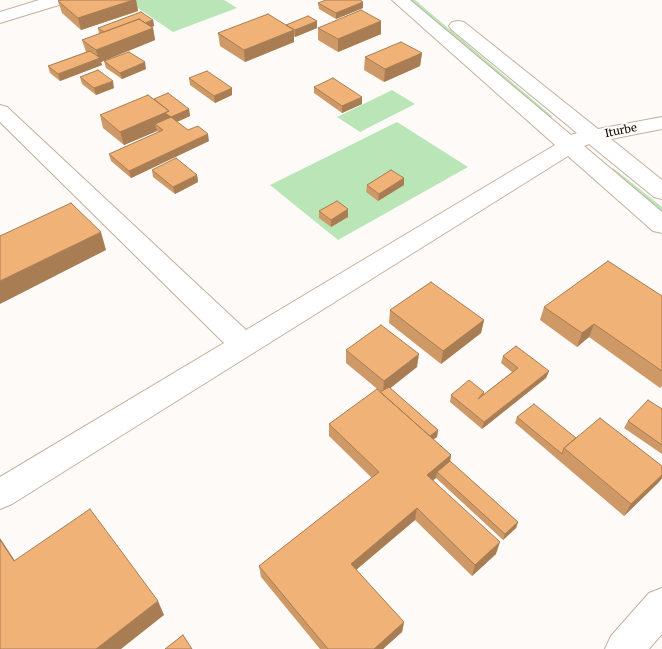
<!DOCTYPE html>
<html>
<head>
<meta charset="utf-8">
<style>
	body { margin:0 }
	canvas { display:block; background:#fefaf7 }
</style>
</head>
<body>
<canvas width="662" height="649"></canvas>
<script>
const ctx = document.querySelector('canvas').getContext('2d');
ctx.lineJoin = 'round';
function fillPath(path, color) { ctx.fillStyle = color; ctx.fill(path, 'evenodd'); }
const shape = rows => new Path2D(rows.map(r => 'M' + r).join(''));
function stroke(path, color, width, dash) { ctx.strokeStyle = color; ctx.lineWidth = width; ctx.lineCap = dash ? 'butt' : 'round'; ctx.setLineDash(dash || []); ctx.stroke(path); }
function label(font, color, halo, rows, align = 'center') {
  ctx.font = font + ' Merriweather,serif'; ctx.lineWidth = 4; ctx.setLineDash([]); ctx.textBaseline = 'middle'; ctx.strokeStyle = halo; ctx.fillStyle = color; for (const [text, x, y, turn = 0] of rows) {
    ctx.save(); ctx.translate(x, y); ctx.rotate((+turn || 0) * Math.PI / 180); ctx.textAlign = isNaN(turn) ? turn : align; if (halo) ctx.strokeText(text, 0, 0); ctx.fillText(text, 0, 0); ctx.restore();
  }
}
const green = shape([
	[126,0,224,0,237,8,173,32],
	[411,0,415,0,553,117,549,117],
	[392,90,415,104,360,132,337,117],
	[397,122,468,167,338,240,270,185],
	[613,168,662,207,662,212,612,170]
]);
const minor = shape([
	[39,0,64,0,62,4,0,23,0,12,39,0],
	[392,0,410,0,571,135,577,133,452,30,449,26,452,22,458,21,464,22,598,129,662,117,662,129,611,139,662,180,662,199,654,197,589,144,584,146,662,212,662,233,653,231,568,156,12,504,0,509,0,477,224,343,0,122,0,105,7,107,246,330,555,145,392,0],
	[662,588,662,634,649,649,605,649,611,636,649,593,662,588]
]);
const wall = shape([
	[62,0,136,0,138,11,81,30,62,13,58,1],
	[318,3,363,8,336,19,319,9],
	[153,20,154,26,151,27,153,28,155,40,101,62,102,65,60,81,50,73,48,66,86,52,82,40,99,34,98,28],
	[381,21,381,34,338,52,318,40,318,28],
	[286,25,317,28,295,37,294,36,294,42,245,62,220,46,218,33],
	[422,53,420,66,384,82,364,70,365,57],
	[104,61,146,69,122,79,106,68],
	[80,77,114,88,96,95,82,84],
	[189,78,232,95,215,103,190,85],
	[314,87,362,104,342,113,314,93],
	[154,99,189,109,190,116,177,122,188,130,209,141,131,178,111,161,109,154,159,132,157,131,124,145,103,128,100,115],
	[152,170,197,175,198,182,175,194,153,177],
	[404,178,404,185,378,201,366,192,367,185],
	[319,211,348,217,331,227,319,218],
	[662,296,662,386,660,388,589,337,577,347,540,320,544,307],
	[390,310,484,320,481,333,441,364,389,323],
	[346,350,417,367,390,388,438,430,437,437,433,439,451,455,450,461,518,522,516,528,503,540,436,478,433,480,496,554,472,576,415,520,356,570,404,622,402,632,383,649,320,649,261,577,259,566,372,478,329,436,329,424,381,392,346,363],
	[503,356,549,371,546,378,482,429,450,402,451,395,484,392,484,394,512,372,501,363],
	[662,409,662,454,624,428,628,421],
	[517,417,576,438,662,466,662,478,659,482,624,516,515,423]
]);
const shadedWall = shape([
	[133,0,136,0,138,11,81,30,78,18],
	[363,2,363,8,336,19,336,13],
	[153,20,154,26,111,43,110,36],
	[317,21,317,28,295,37,295,30],
	[381,21,381,34,338,52,338,39],
	[153,28,155,40,101,62,102,65,60,81,58,74,98,59,96,50],
	[294,30,294,42,245,62,244,50],
	[422,53,420,66,384,82,385,69],
	[145,62,146,69,122,79,120,73],
	[113,81,114,88,96,95,94,88],
	[232,88,232,95,215,103,214,96],
	[362,97,362,104,342,113,342,106],
	[189,109,190,116,172,124,171,117],
	[169,111,172,124,155,124,157,131,124,145,120,132],
	[208,134,209,141,131,178,129,171],
	[197,175,198,182,175,194,173,187],
	[404,178,404,185,378,201,379,194],
	[348,209,348,217,331,227,331,220],
	[101,232,106,250,0,304,0,281],
	[484,320,481,333,441,364,443,351],
	[594,324,589,337,577,347,582,333],
	[419,354,417,367,383,394,384,381],
	[549,371,546,378,482,429,484,422],
	[438,430,437,437,424,446,425,439],
	[451,455,449,467,437,472,436,478,425,487,427,475],
	[662,475,662,478,659,482,624,516,631,504],
	[417,508,415,520,350,575,351,564],
	[518,522,516,528,503,540,505,534],
	[0,538,25,576,14,561,0,540],
	[500,542,496,554,472,576,475,565],
	[158,601,164,615,121,649,96,649],
	[404,622,402,632,383,649,374,649]
]);
const building = shape([
	[62,0,133,0,78,18,58,1,62,0],
	[326,0,360,0,363,2,336,13,318,3,326,0],
	[361,10,381,21,338,39,318,28,361,10],
	[141,12,153,20,145,23,139,19,104,32,98,28,141,12],
	[268,14,294,30,244,50,218,33,268,14],
	[308,16,317,21,295,30,286,25,308,16],
	[139,19,153,28,96,50,82,40,139,19],
	[401,42,422,53,385,69,365,57,401,42],
	[90,51,100,58,58,74,48,66,90,51],
	[129,52,145,62,120,73,104,61,129,52],
	[98,70,113,81,94,88,80,77,98,70],
	[207,71,232,88,214,96,189,78,207,71],
	[333,78,362,97,342,106,314,87,333,78],
	[168,93,189,109,171,117,188,130,198,126,208,134,129,171,109,154,163,130,155,124,171,117,165,113,169,111,154,99,168,93],
	[148,95,169,111,120,132,100,115,148,95],
	[176,158,197,175,173,187,152,170,176,158],
	[391,170,404,178,379,194,367,185,391,170],
	[337,201,348,209,331,220,319,211,337,201],
	[71,203,101,232,0,281,0,236,71,203],
	[608,261,662,296,662,371,594,324,582,333,544,307,608,261],
	[431,282,484,320,443,351,390,310,431,282],
	[381,325,419,354,384,381,346,350,381,325],
	[516,346,549,371,484,422,451,395,469,380,484,392,478,399,518,368,503,356,516,346],
	[389,387,438,430,430,436,380,392,389,387],
	[377,389,451,455,427,475,500,542,475,565,417,508,351,564,404,622,374,649,328,649,259,566,379,472,329,424,377,389],
	[648,400,662,409,662,445,628,421,648,400],
	[534,404,576,438,564,448,562,454,517,417,534,404],
	[600,418,662,466,662,475,631,504,564,448,600,418],
	[450,461,518,522,505,534,437,472,450,461],
	[90,509,158,601,96,649,0,649,0,540,14,561,90,509],
	[183,635,192,649,165,649,183,635]
]);
const farStreetnames = [
	["Iturbe",621,131,-11]
];
fillPath(green, '#b9e5b7');
stroke(minor, '#c2b09f', 2);
fillPath(minor, '#fff');
fillPath(wall, '#ce9966');
fillPath(shadedWall, '#a87d53');
fillPath(building, '#f0b277');
stroke(building, '#a87d53', 1);
label('11px', '#110b06', '#fefaf7', farStreetnames);
</script>
</body>
</html>
